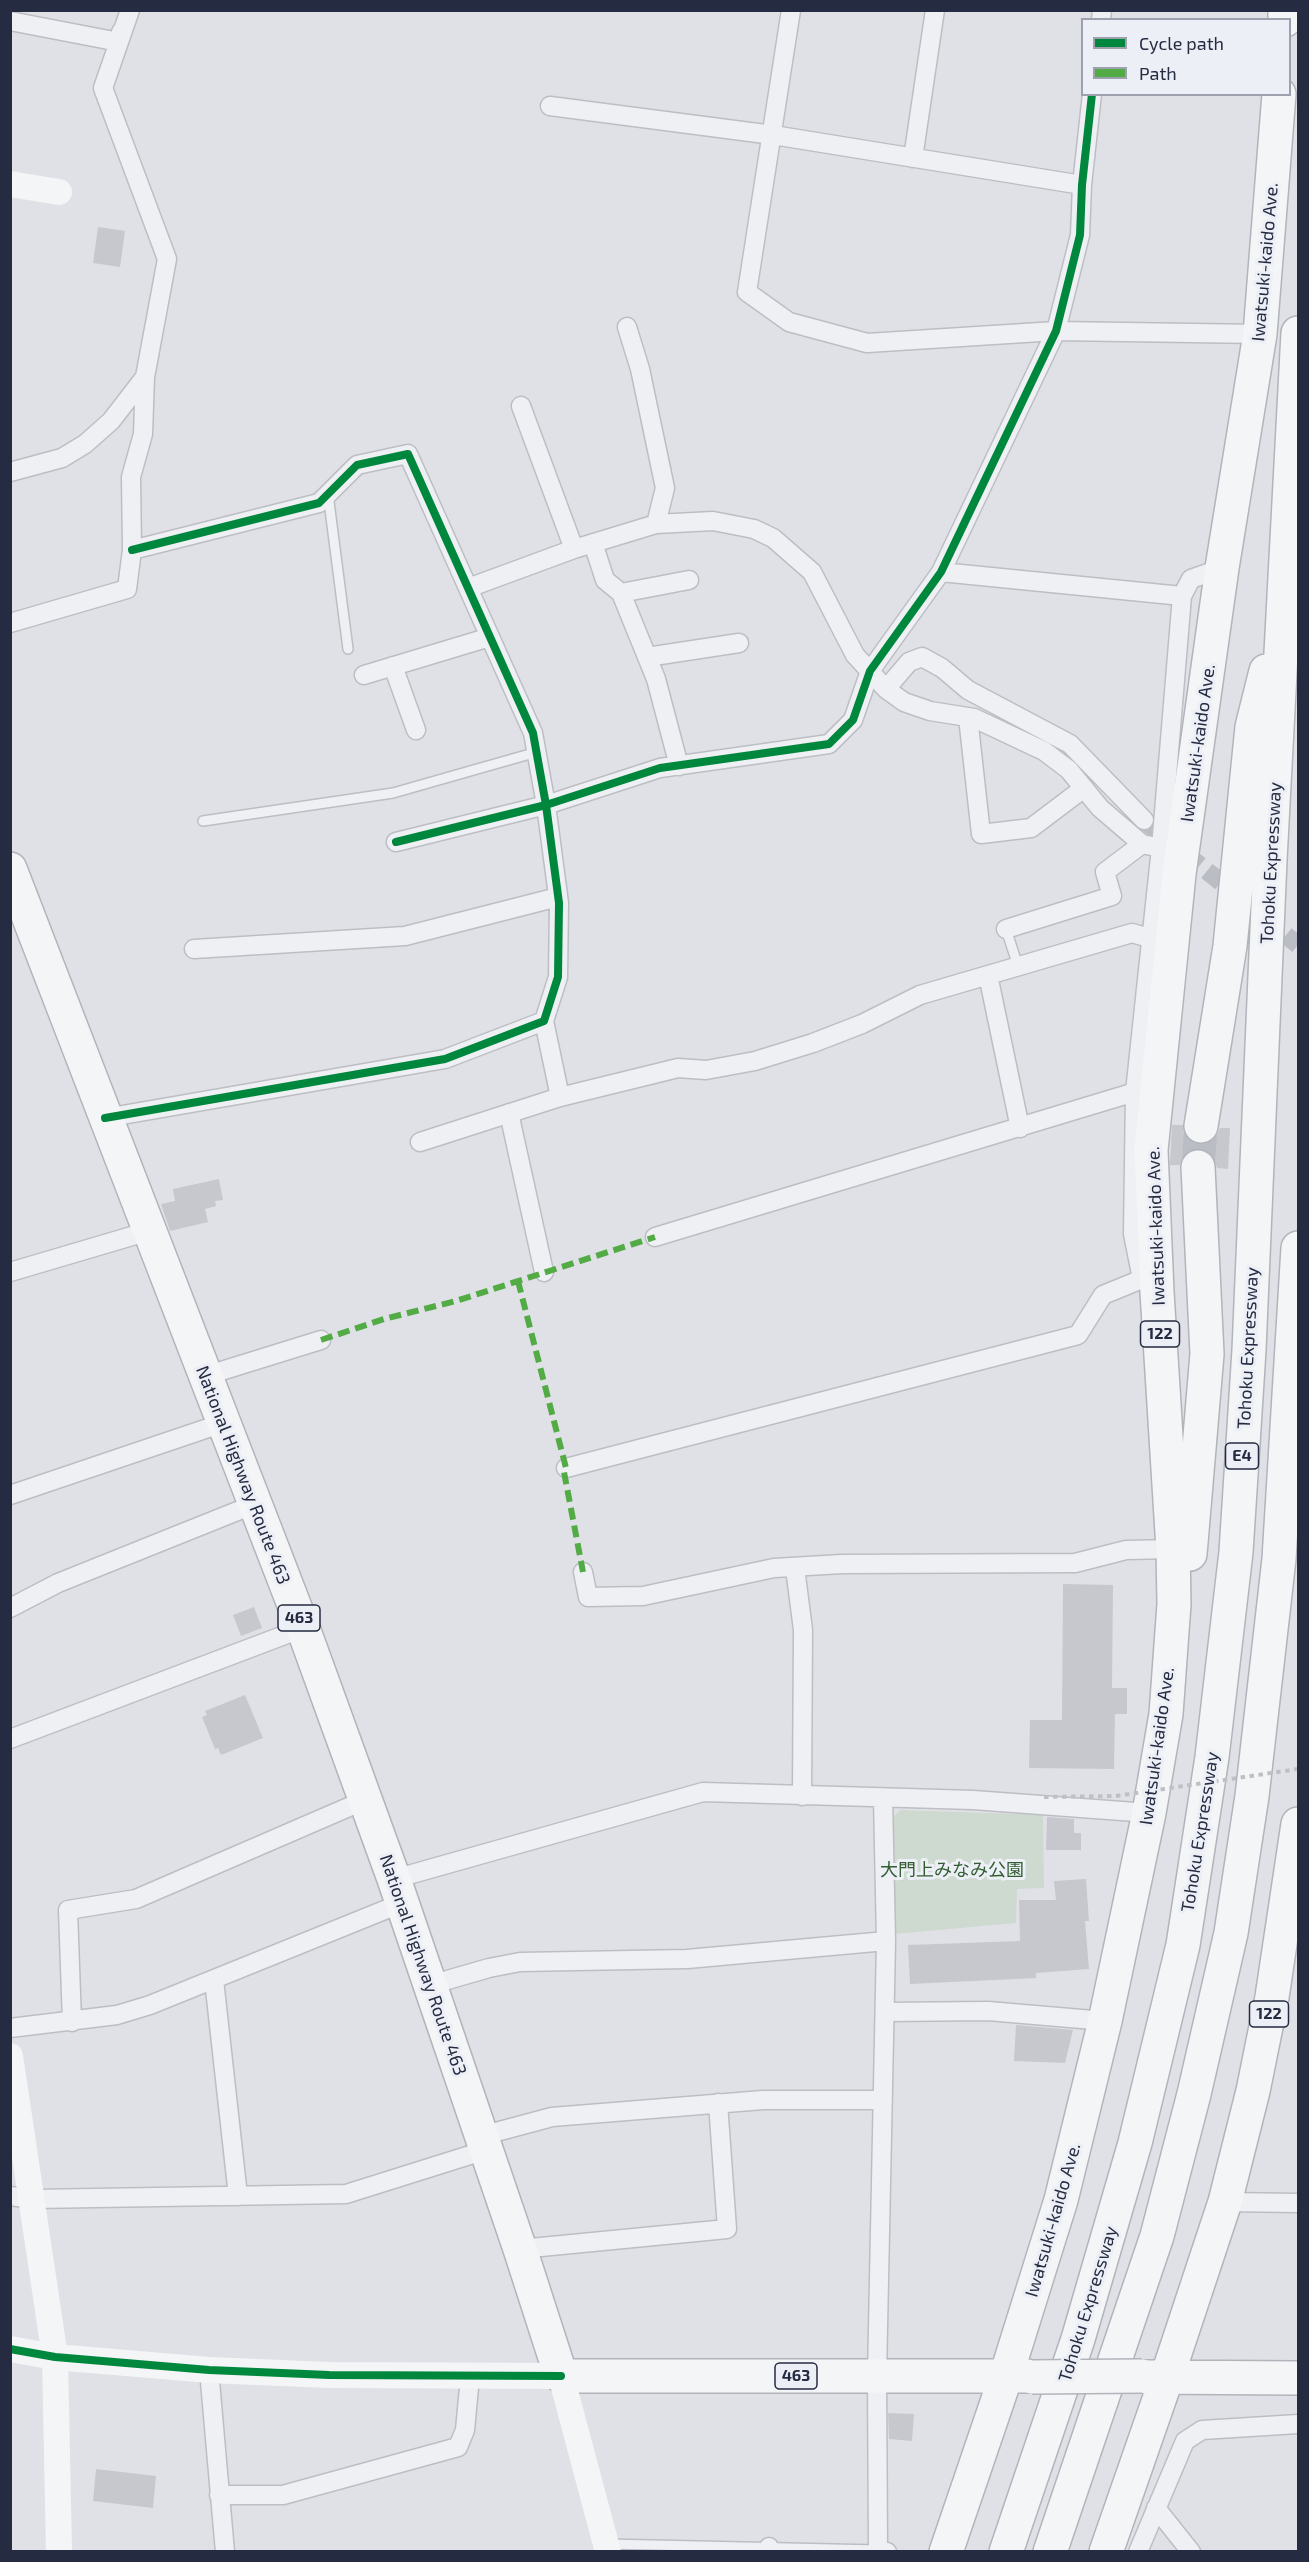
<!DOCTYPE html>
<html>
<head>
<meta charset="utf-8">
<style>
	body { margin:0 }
	#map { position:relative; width:1309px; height:2562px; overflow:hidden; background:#e0e1e6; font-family:"Exo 2",sans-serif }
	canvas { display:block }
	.frame { position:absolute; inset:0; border:12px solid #252b41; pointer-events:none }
	.legend { position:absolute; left:1081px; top:18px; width:210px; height:78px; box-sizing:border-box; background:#edeff6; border:2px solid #9da1ae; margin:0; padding:8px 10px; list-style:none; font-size:18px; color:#252b41 }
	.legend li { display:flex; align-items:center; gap:12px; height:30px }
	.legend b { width:30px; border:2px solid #9da1ae }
</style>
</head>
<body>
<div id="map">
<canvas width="1309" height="2562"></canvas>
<div class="frame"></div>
<ul class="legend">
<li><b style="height:8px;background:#00873e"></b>Cycle path</li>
<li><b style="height:8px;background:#53ab46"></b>Path</li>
</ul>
</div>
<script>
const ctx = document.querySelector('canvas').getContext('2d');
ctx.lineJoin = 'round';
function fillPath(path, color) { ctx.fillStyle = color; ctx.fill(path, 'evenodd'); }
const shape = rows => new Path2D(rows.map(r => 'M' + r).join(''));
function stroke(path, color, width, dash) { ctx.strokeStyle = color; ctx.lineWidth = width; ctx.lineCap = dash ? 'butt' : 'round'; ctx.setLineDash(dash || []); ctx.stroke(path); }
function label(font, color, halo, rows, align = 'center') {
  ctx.font = font + ' "Exo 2","Noto Sans JP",sans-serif'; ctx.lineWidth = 6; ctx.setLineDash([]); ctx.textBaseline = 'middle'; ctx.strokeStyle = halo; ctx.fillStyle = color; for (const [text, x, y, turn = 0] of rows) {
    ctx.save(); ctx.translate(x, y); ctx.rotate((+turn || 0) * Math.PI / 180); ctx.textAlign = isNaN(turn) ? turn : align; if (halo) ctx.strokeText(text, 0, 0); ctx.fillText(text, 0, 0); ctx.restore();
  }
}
const green = shape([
	[901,1810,1043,1815,1044,1888,1017,1889,1016,1923,894,1934,893,1817]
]);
const building = shape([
	[98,227,125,231,120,267,93,263],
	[1172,1125,1183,1125,1184,1133,1189,1140,1199,1145,1207,1144,1215,1138,1220,1128,1230,1128,1228,1169,1217,1168,1213,1156,1206,1150,1198,1148,1187,1152,1182,1158,1180,1165,1170,1165],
	[219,1179,223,1200,215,1201,216,1206,205,1209,208,1222,170,1231,161,1204,175,1201,173,1189],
	[1063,1584,1113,1585,1112,1688,1127,1688,1127,1714,1115,1714,1114,1769,1029,1768,1030,1720,1062,1720],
	[254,1607,262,1628,241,1636,233,1615],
	[245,1695,263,1738,221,1755,218,1748,215,1749,202,1717,207,1715,205,1711],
	[1047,1817,1074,1819,1074,1833,1081,1833,1081,1850,1046,1850],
	[1086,1879,1089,1921,1085,1921,1089,1969,1036,1973,1036,1978,910,1984,908,1945,1020,1941,1019,1900,1056,1900,1054,1881],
	[1016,2025,1073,2030,1065,2063,1014,2061],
	[888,2413,914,2414,912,2441,889,2439],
	[96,2469,156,2476,153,2508,93,2501]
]);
const streetTunnel = shape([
	[1144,820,1239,897],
	[1265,918,1298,945]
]);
const highwayTunnel = shape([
	[1198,1167,1201,1126]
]);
const lane = shape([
	[328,494,348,649],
	[203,821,393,793,537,752],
	[1006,929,1018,966],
	[607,2544,878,2550]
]);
const street = shape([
	[791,10,747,292,789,322,867,343,1056,331,1260,334],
	[1101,20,1102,10],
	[10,21,119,42,121,32],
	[550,106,773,135,1082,185],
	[913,158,935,10],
	[627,327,640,369,665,488,656,524],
	[521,406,574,549],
	[10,472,62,458,85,444,111,421,145,377,167,259,103,88,130,10],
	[593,543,605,580,621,593,656,679,679,766],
	[941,572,1182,596],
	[468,588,574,549,656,524,713,521,754,529,773,538,812,572,855,655,886,689,904,702,930,711,974,718,1044,751,1069,770,1100,808,1142,844,1161,848],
	[621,593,689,580],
	[10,623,127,589,132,550,131,477,143,434,145,377],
	[647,657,739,643],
	[393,666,416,730],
	[364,675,490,637],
	[886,689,909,662,922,657,942,668,968,690,1070,744,1144,820],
	[968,717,981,834,1031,828,1084,788],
	[396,842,546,805,660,768,829,744,853,720,870,671,941,572,1056,331,1080,235,1082,185,1092,94],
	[1006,929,1112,896,1105,872,1142,844],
	[194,949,405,936,558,897],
	[988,975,1020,1128],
	[544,1021,560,1097],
	[509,1113,544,1272],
	[105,1118,445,1059,544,1021,558,977,559,903,546,805,533,733,408,454,357,465,319,503,132,550],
	[420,1142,560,1097,678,1068,706,1070,755,1061,813,1043,862,1024,920,995,1132,933,1153,939],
	[655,1237,1135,1092],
	[10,1272,149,1231],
	[1151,1287,1142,1279,1133,1234,1135,1092,1161,848,1182,596,1191,579,1222,568],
	[205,1376,321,1340],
	[566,1468,1078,1335,1103,1295,1142,1279],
	[10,1495,223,1423],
	[795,1568,803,1630,802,1796],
	[583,1572,588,1597,643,1596,774,1568,842,1564,1075,1563,1126,1550,1173,1549],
	[10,1608,58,1583,255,1504],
	[10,1739,303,1628],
	[883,1798,886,1941],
	[394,1879,703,1792,973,1800,1149,1813],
	[214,1980,238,2196],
	[430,1985,489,1968,520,1962,687,1959,886,1941,877,2376,878,2550,887,2552],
	[885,2012,988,2011,1105,2021],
	[72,2022,68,1910,136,1899,365,1800],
	[10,2028,117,2015,150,2005,402,1903],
	[481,2136,552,2117,763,2100,883,2100],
	[10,2196,33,2199,346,2194,486,2150],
	[1225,2202,1298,2203],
	[520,2249,727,2229,718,2103],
	[209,2370,225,2552],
	[219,2495,283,2495,458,2447,465,2430,470,2377],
	[1156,2508,1191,2552],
	[769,2547,769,2552],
	[1138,2552,1185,2441,1202,2430,1298,2424]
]);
const secondary = shape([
	[10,184,59,192],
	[10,2056,55,2357,59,2552],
	[10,2349,55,2357,209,2370,329,2375,561,2376,608,2552]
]);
const highway = shape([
	[1285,20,1285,10],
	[10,869,303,1628,394,1879,520,2249,561,2376,1027,2376],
	[1201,1126,1230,946,1252,727,1266,671],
	[1190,1554,1207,1354,1198,1167],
	[1147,2377,1298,2378],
	[946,2552,1006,2376,1061,2200,1105,2021,1149,1813,1166,1714,1174,1604,1173,1549,1157,1292,1151,1150,1179,874,1222,568,1260,334,1279,94],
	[1006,2552,1078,2339,1135,2143,1183,1945,1212,1757,1236,1552,1249,1350,1270,860,1298,333],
	[1050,2552,1157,2236,1194,2094,1231,1933,1252,1796,1279,1559,1298,1248],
	[1106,2552,1167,2377,1225,2202,1253,2091,1272,1997,1298,1824]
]);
const pathBridge = shape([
	[1044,1797,1116,1796,1298,1769]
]);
const highwayBridge = shape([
	[1032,2377,1142,2376]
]);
const quiet = shape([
	[518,1281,566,1468,564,1472,583,1572],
	[321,1340,384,1319,456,1301,655,1237]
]);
const cycleway = shape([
	[396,842,546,805,660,768,829,744,853,720,870,671,941,572,1056,331,1080,235,1082,185,1092,94],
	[105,1118,445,1059,544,1021,558,977,559,903,546,805,533,733,408,454,357,465,319,503,132,550],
	[10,2349,55,2357,209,2370,329,2375,561,2376]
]);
const shields = [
	[1160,1334,39],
	[1242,1456,33],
	[299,1618,42],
	[1269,2014,39],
	[796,2376,42]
];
const shieldNames = [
	["122",1160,1334],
	["E4",1242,1456],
	["463",299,1618],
	["122",1269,2014],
	["463",796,2376]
];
const streetNames = [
	["Iwatsuki-kaido Ave.",1265,262,-85],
	["Iwatsuki-kaido Ave.",1198,743,-82],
	["Tohoku Expressway",1271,863,-87],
	["Iwatsuki-kaido Ave.",1156,1226,-92],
	["Tohoku Expressway",1248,1348,-87],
	["National Highway Route 463",243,1475,69],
	["Iwatsuki-kaido Ave.",1157,1746,-82],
	["Tohoku Expressway",1200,1832,-81],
	["National Highway Route 463",423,1965,71],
	["Iwatsuki-kaido Ave.",1053,2220,-74],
	["Tohoku Expressway",1088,2304,-73]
];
const parkNames = [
	["大門上みなみ公園",952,1870]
];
fillPath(green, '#ced9d0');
fillPath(building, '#c7c8ce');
stroke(streetTunnel, '#bbbdc5', 18, [18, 9]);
stroke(highwayTunnel, '#bbbdc5', 33, [33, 16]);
stroke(lane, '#bdbec4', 12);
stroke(street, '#bdbec4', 21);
stroke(highway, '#b2b4bb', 36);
stroke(lane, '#eff0f3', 9);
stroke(street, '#eff0f3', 18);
stroke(secondary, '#f4f5f6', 26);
stroke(highway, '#f4f5f6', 33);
stroke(highwayBridge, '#b2b4bb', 36, []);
stroke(pathBridge, '#bfc0c6', 4, [4.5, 4.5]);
stroke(highwayBridge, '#f4f5f6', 33);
stroke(quiet, '#53ab46', 6, [12, 6]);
stroke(cycleway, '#00873e', 8);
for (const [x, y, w] of shields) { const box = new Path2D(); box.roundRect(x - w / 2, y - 13, w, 26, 4.5); ctx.fillStyle = '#edeff6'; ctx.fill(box); stroke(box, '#252b41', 1.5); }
label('bold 16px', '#252b41', null, shieldNames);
label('18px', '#252b41', '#edeff6', streetNames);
label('18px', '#325d31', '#edeff6', parkNames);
</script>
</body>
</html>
